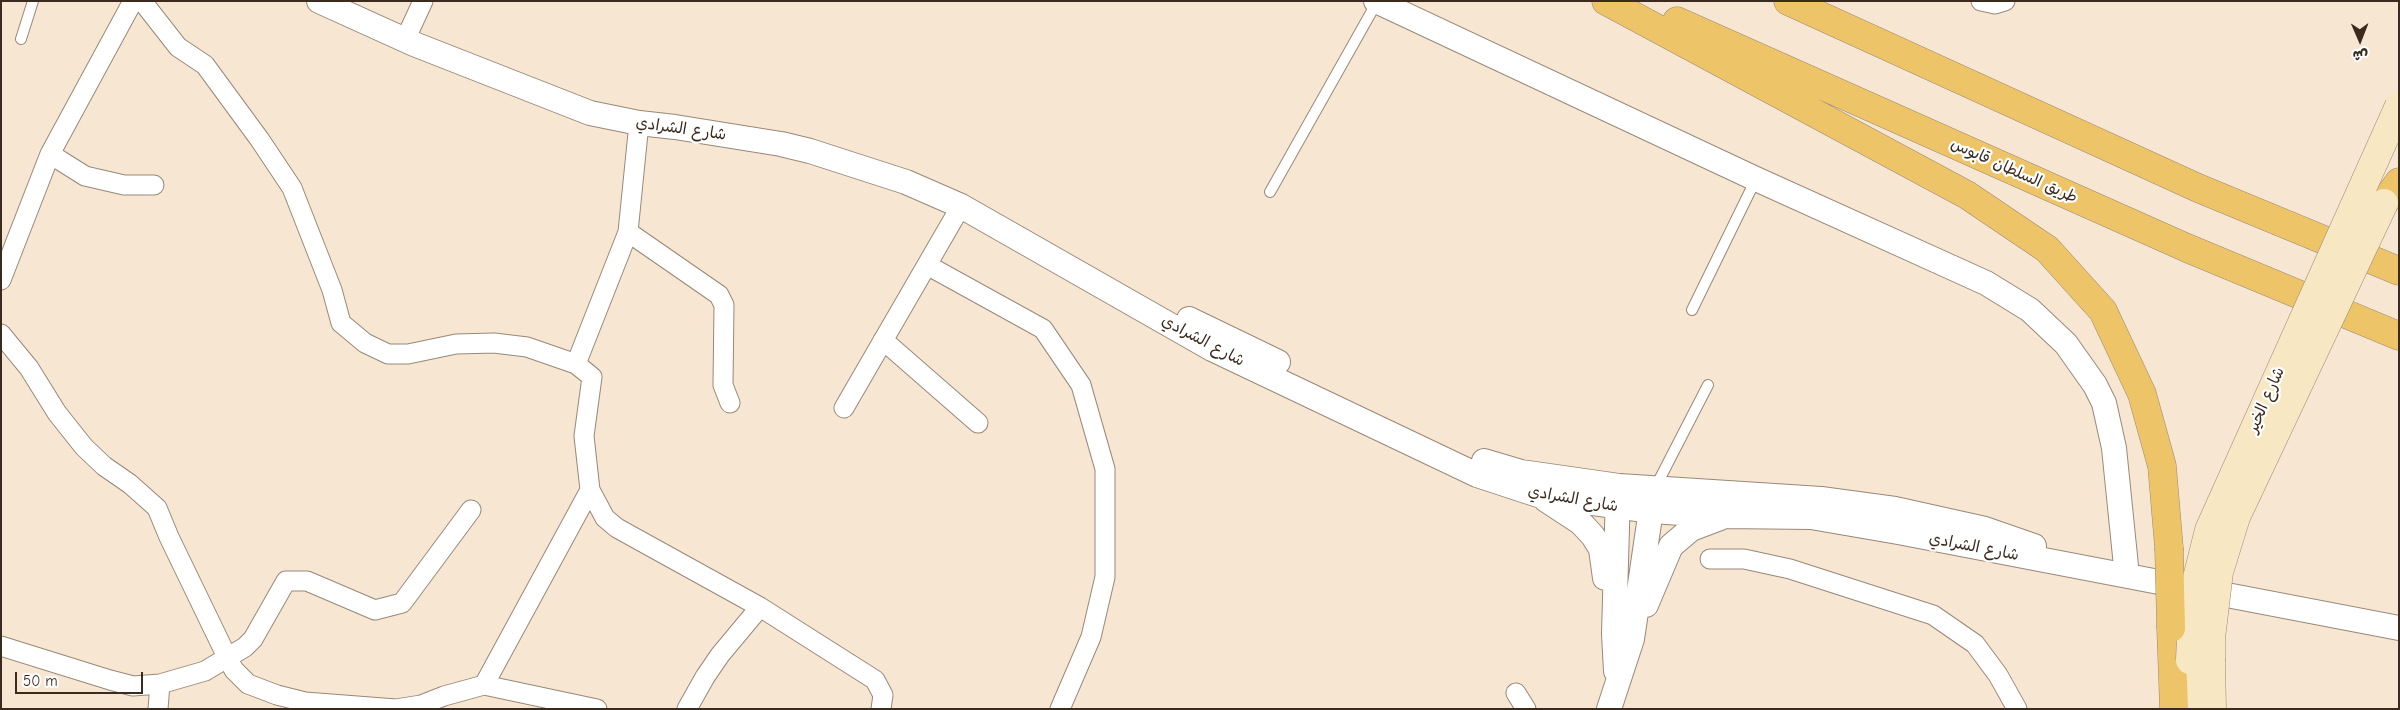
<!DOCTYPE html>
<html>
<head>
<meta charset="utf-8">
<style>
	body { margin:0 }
	#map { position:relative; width:2400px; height:710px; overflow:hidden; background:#f7e7d2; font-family:"Comic Neue","Playpen Sans Arabic",sans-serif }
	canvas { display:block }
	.frame { position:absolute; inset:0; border:2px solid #3b2a1e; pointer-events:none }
	.north { position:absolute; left:2335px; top:15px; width:50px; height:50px; -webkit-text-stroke:4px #fff; paint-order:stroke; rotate:179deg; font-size:14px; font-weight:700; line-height:20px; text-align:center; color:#3b2a1e }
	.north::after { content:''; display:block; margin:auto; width:18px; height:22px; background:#3b2a1e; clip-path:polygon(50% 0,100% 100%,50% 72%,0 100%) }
	.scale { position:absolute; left:15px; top:672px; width:128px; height:22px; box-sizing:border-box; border:2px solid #3b2a1e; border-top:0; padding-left:6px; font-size:15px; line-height:18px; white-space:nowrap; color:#3b2a1e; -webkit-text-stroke:4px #fff; paint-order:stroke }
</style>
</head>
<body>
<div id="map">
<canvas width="2400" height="710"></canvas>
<div class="frame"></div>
<div class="north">ش</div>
<div class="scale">50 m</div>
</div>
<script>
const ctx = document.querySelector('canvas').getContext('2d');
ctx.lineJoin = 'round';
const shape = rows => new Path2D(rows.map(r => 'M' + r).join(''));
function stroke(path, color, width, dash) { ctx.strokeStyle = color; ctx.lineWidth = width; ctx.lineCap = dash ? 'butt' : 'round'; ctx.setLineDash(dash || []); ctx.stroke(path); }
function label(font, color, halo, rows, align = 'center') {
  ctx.font = font + ' "Comic Neue","Playpen Sans Arabic",sans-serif'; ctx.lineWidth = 4.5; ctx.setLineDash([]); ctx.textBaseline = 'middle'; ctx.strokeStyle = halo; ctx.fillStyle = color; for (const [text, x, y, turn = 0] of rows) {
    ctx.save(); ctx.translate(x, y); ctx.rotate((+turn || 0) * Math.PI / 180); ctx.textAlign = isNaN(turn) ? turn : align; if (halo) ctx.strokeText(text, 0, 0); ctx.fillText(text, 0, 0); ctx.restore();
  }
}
const service = shape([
	[21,39,33,1],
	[1270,192,1377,2],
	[1692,310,1756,179],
	[1655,488,1708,385]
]);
const minor = shape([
	[142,1,178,47,205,65,260,140,292,188,332,290,341,323,365,343,388,354,408,354,456,344,494,343,527,347,576,364,592,377,584,436,590,490,605,518,617,528,760,607,875,680,883,695,881,709],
	[1981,1,1995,4,2005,1],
	[405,40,423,1],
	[50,154,85,176,124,185,154,185],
	[628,232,719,295,724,305,723,385,730,403],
	[927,265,1043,329,1081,385,1105,469,1105,577,1091,637,1060,709],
	[1,280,50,154,133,1],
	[1,334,29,368,57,413,84,447,104,466,130,484,157,508,169,537,227,657,234,670,248,684,277,695,305,702,396,709,421,705,444,696,484,685,597,709],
	[883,340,978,423],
	[576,364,628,232,639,123],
	[844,408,961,206],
	[1710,559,1744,559,1790,569,1933,615,1975,644,1998,675,2017,709],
	[1,646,110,680,133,686,160,684,205,671,245,647,253,639,286,581,307,581,375,610,402,603,471,510],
	[484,685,590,490],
	[1516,693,1526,709],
	[158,709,160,684],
	[687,709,705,677,720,655,760,607]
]);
const tertiary = shape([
	[319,1,414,44,590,113,639,123,675,127,781,144,810,151,906,182,961,206,1212,349,1477,475,1541,496,1652,511,1725,516,1811,517,1898,532,2399,628],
	[1376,1,1756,179,1986,283,2030,310,2066,344,2095,385,2104,403,2114,448,2127,576],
	[1189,319,1278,362],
	[1484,461,1521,472,1619,486,1821,499,1895,509,1985,529,2034,546],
	[1546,500,1581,523,1593,536,1601,549,1605,578],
	[1646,605,1671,546,1691,529,1720,518],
	[1616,671,1614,634,1618,492],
	[1609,709,1632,639,1653,496]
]);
const secondary = shape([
	[2190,660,2192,709],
	[2211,661,2212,709]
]);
const trunk = shape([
	[1606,1,1967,195,2047,249,2103,311,2142,394,2162,466,2169,548],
	[1788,1,2198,188,2399,271],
	[1677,21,2187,248,2399,336],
	[2384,203,2399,182],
	[2171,628,2174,709]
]);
const secondaryBridge = shape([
	[2190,660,2193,594,2209,530,2399,106],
	[2211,661,2211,638,2219,572,2236,517,2384,203]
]);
const trunkBridge = shape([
	[2169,548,2171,628]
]);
const streetNames = [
	["شارع الشرادي",681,129,8],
	["طريق السلطان قابوس",2014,171,24],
	["شارع الشرادي",1203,341,28],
	["شارع الخير",2266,400,-66],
	["شارع الشرادي",1573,499,10],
	["شارع الشرادي",1974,547,11]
];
stroke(service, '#998878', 12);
stroke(minor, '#998878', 21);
stroke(tertiary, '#998878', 26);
stroke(secondary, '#998878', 29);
stroke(trunk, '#998878', 29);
stroke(service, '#fff', 10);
stroke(minor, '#fff', 19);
stroke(tertiary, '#fff', 24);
stroke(secondary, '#f8e7c3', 28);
stroke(trunk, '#eec469', 28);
stroke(secondaryBridge, '#998878', 29, []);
stroke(trunkBridge, '#998878', 29, []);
stroke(secondaryBridge, '#f8e7c3', 28);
stroke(trunkBridge, '#eec469', 28);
label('16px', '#3b2a1e', '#fff', streetNames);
</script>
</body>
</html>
